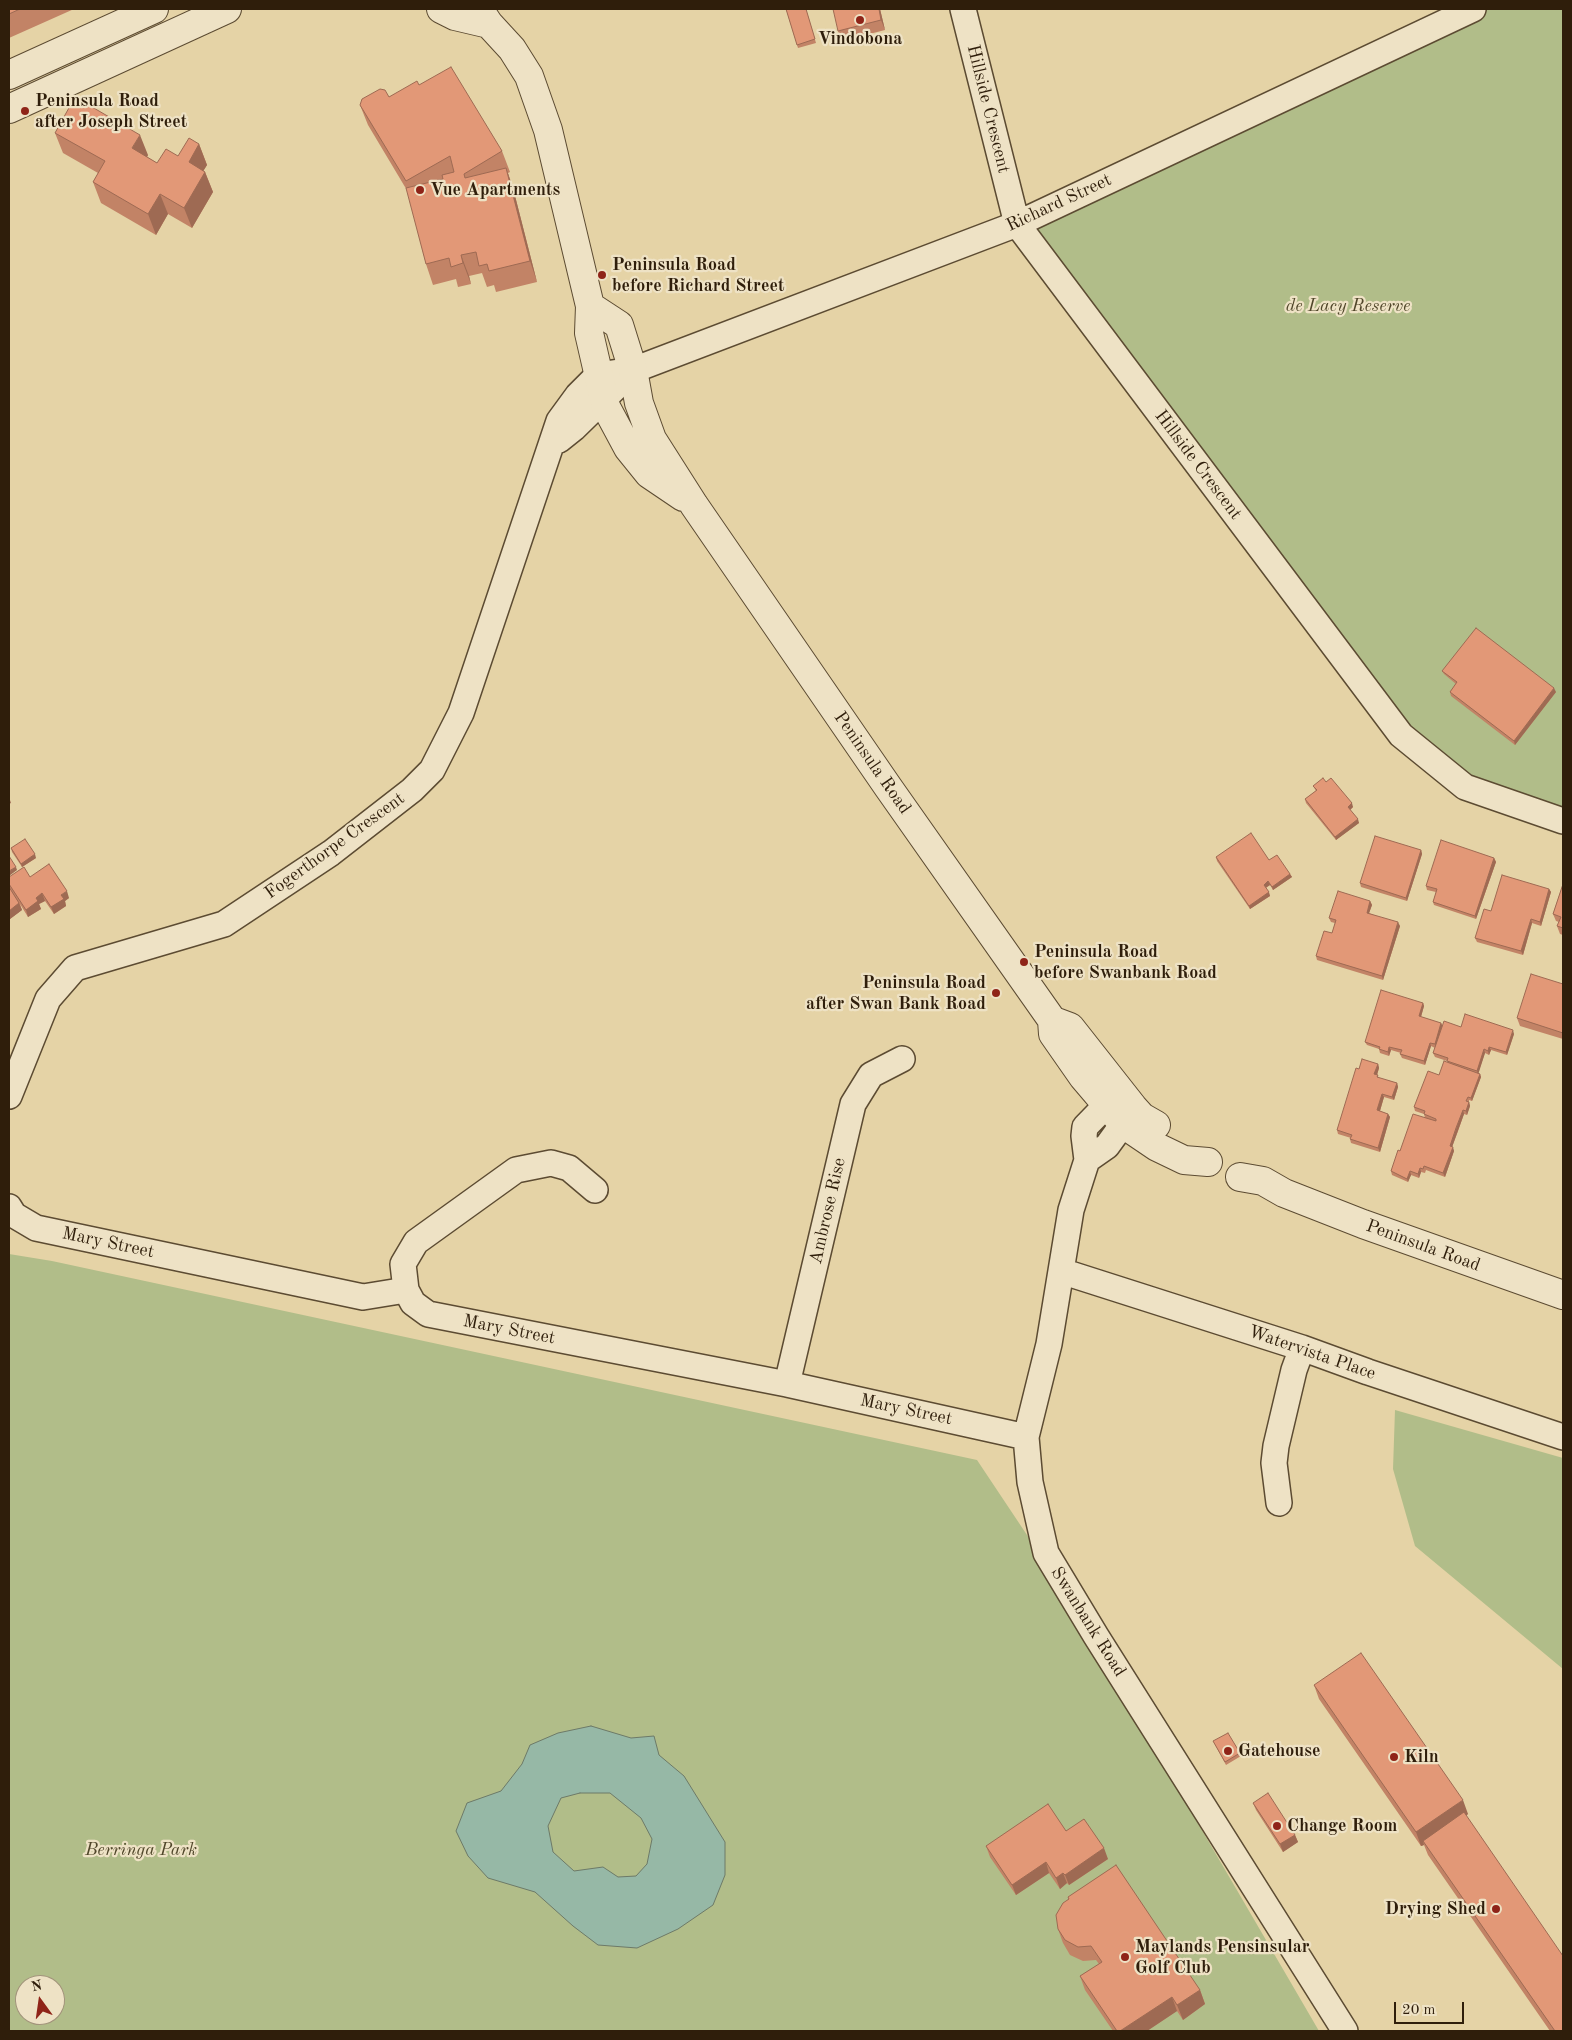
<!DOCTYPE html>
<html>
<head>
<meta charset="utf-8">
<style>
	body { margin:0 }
	#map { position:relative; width:1572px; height:2040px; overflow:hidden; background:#e5d3a6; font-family:"Old Standard TT",serif }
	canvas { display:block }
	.frame { position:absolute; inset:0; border:10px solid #2f1e0b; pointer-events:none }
	.north { position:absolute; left:15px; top:1975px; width:50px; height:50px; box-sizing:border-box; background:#eee2c5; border:1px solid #a2947b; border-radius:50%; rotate:346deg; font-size:14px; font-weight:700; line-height:20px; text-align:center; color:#2f1e0b }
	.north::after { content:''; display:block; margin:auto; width:18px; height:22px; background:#8f2418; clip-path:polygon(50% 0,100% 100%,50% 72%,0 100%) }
	.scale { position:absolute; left:1394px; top:2002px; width:70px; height:22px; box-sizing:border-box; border:2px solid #2f1e0b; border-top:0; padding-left:6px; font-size:15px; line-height:18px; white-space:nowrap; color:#2f1e0b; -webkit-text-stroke:4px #eee2c5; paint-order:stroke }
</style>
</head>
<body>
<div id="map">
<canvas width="1572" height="2040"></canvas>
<div class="frame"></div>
<div class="north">N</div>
<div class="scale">20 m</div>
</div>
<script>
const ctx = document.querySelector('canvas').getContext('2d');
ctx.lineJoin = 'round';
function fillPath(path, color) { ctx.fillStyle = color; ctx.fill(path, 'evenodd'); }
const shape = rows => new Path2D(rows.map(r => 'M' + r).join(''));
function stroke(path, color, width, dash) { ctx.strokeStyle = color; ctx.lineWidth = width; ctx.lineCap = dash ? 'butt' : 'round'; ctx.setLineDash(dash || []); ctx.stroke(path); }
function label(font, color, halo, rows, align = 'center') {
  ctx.font = font + ' "Old Standard TT",serif'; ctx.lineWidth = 4.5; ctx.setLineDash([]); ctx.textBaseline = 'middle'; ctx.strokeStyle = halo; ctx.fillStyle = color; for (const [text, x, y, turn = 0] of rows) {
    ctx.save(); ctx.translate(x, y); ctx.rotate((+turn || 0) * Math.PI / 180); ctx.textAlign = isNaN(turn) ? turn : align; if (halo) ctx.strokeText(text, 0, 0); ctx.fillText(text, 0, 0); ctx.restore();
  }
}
const green = shape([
	[1473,9,1563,9,1563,814,1434,762,1017,224],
	[9,1254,52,1261,977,1460,1051,1571,1319,2031,9,2031],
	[25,1985,55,1985,55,2015,25,2015],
	[1395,1410,1563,1458,1563,1669,1415,1546,1393,1469]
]);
const water = shape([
	[591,1726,631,1738,654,1736,659,1755,684,1776,725,1842,725,1875,713,1905,678,1929,637,1948,598,1945,573,1926,535,1892,488,1878,468,1856,456,1831,467,1803,501,1791,522,1764,530,1745,558,1733,591,1726],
	[580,1793,610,1793,641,1818,652,1839,647,1864,636,1876,618,1877,603,1867,574,1871,553,1852,548,1826,561,1798,580,1793]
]);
const minor = shape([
	[963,9,1017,224,1401,735,1465,787,1563,821],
	[559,440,574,428,617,386],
	[1120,1091,1085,1127,1084,1136,1087,1160,1071,1210,1049,1344,1026,1437,1030,1482,1046,1553,1096,1636,1345,2031],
	[9,1096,48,999,75,968,224,924,331,853,412,790,432,770,461,713,559,421,578,395,598,375,633,370,644,366,1017,224,1473,9],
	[1087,1160,1107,1146,1123,1124,1133,1107],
	[9,1207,14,1215,36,1228,363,1297,406,1290,413,1303,428,1314,787,1384,1026,1437],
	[1061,1271,1302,1348,1368,1372,1563,1437],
	[406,1290,403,1264,416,1242,516,1170,551,1163,569,1168,595,1190],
	[787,1384,853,1104,871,1075,902,1059],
	[1279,1503,1274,1463,1276,1446,1294,1370,1302,1348]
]);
const tertiary = shape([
	[441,9,455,16,489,24],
	[479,9,489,24,512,49,529,76,548,130,590,306,589,333,606,407,628,448,649,474,683,497],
	[9,75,154,9],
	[9,109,227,9],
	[590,306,619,325,633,370,639,403,652,439,694,505,888,787,1052,1020,1053,1034,1083,1077,1123,1124,1157,1147,1184,1160,1208,1162],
	[1054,1021,1070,1027,1133,1107,1142,1117,1156,1125],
	[1240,1177,1263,1181,1284,1193,1363,1224,1563,1295]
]);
const wall = shape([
	[9,9,74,9,9,38],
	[786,9,806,9,816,43,798,48],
	[880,9,885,30,842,41,838,31],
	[419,85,502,151,510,172,508,173,513,188,537,282,496,292,494,285,487,287,482,273,469,276,471,284,458,287,456,279,433,285,426,264,408,192,368,125,360,105,389,97],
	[55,133,148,155,147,157,157,163,178,156,199,144,207,165,203,171,205,172,213,192,192,228,168,214,156,235,101,203,93,182,98,173,63,153],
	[1442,671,1556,692,1515,745,1451,696,1450,692,1456,684,1444,674],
	[1326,782,1353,807,1350,810,1359,823,1336,840,1306,803,1305,799,1316,791,1313,786],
	[11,848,36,858,22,867,12,852],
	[1421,850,1422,854,1407,901,1361,887,1360,883],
	[1216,857,1269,860,1290,874,1292,877,1273,890,1270,885,1266,888,1270,896,1250,909,1217,861],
	[1494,858,1496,862,1476,919,1434,905,1433,902,1436,892,1427,890,1426,886],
	[9,877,30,877,69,898,65,901,66,906,54,914,45,901,39,904,41,909,28,917,20,904,22,910,10,919,9,918],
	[1563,884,1563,935,1560,934,1557,926,1559,922,1556,921,1553,914],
	[1549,889,1551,892,1541,926,1532,923,1523,955,1477,942,1475,938,1491,911],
	[1370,901,1372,905,1369,913,1400,926,1383,980,1317,960,1316,956,1332,933,1335,923,1331,922,1329,918],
	[1563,984,1563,1039,1520,1026,1517,1018],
	[1423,1003,1424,1006,1421,1017,1441,1023,1442,1026,1461,1027,1514,1034,1507,1055,1491,1050,1489,1055,1485,1053,1478,1073,1480,1074,1481,1077,1472,1101,1469,1100,1469,1102,1470,1106,1467,1115,1464,1114,1458,1131,1452,1147,1454,1151,1445,1177,1426,1170,1425,1173,1421,1172,1419,1178,1411,1175,1408,1182,1392,1175,1391,1171,1400,1151,1425,1118,1424,1114,1415,1111,1414,1107,1439,1075,1448,1062,1447,1061,1435,1057,1433,1053,1435,1048,1431,1046,1425,1065,1402,1058,1400,1054,1401,1053,1391,1050,1389,1056,1380,1053,1379,1049,1367,1045,1365,1042],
	[1378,1064,1379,1068,1377,1075,1379,1078,1397,1083,1398,1087,1394,1100,1384,1097,1380,1111,1388,1114,1390,1117,1380,1152,1351,1143,1350,1139,1351,1138,1338,1134,1337,1130,1359,1069],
	[1314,1685,1468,1814,1466,1816,1563,2031,1550,2031,1428,1855,1424,1845,1421,1846,1319,1699],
	[1213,1741,1240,1753,1241,1756,1226,1765],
	[1253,1803,1295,1835,1298,1842,1283,1852,1256,1810],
	[1066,1831,1108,1859,1069,1885,1067,1883,1060,1889,1049,1873,1016,1895,990,1857,986,1846],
	[1068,1897,1200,1990,1205,2004,1183,2020,1177,2011,1147,2031,1113,2031,1085,1990,1080,1976,1099,1964,1096,1960,1083,1961,1070,1955,1063,1943,1058,1929,1068,1899]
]);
const shadedWall = shape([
	[879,9,880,9,885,30,881,20],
	[140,135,148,155,140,169,132,148],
	[199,144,207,165,196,183,189,162],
	[506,168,513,188,537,282,530,261],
	[205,172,213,192,192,228,184,208],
	[160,194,168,214,156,235,148,214],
	[461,255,469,276,471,284,463,263],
	[1554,688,1556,692,1515,745,1514,741],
	[9,797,11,803,9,804],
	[1352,803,1353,807,1349,811,1348,807],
	[1358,819,1359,823,1336,840,1335,837],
	[1421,850,1422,854,1407,901,1406,898],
	[35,854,36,858,22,867,21,864],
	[1494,858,1496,862,1476,919,1475,916],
	[16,867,17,870,9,876,9,871],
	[1290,874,1292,877,1273,890,1272,887],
	[1268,881,1270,885,1265,888,1264,885],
	[1549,889,1551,892,1541,926,1540,922],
	[67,891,69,898,65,901,66,906,54,914,51,907,61,895],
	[1269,892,1270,896,1250,909,1249,906],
	[42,893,45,901,39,904,41,909,28,917,26,910,36,898],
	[1370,901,1372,905,1368,916,1367,913],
	[19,903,22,910,10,919,9,916,9,911],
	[1531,919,1532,923,1523,955,1521,951],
	[1398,922,1400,926,1383,980,1382,976],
	[1423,1003,1424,1006,1420,1020,1419,1016],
	[1441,1023,1443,1027,1436,1048,1435,1044],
	[1513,1030,1514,1034,1507,1055,1506,1052],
	[1430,1043,1431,1046,1425,1065,1424,1061],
	[1389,1047,1391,1050,1389,1056,1388,1052],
	[1489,1047,1491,1050,1489,1055,1488,1051],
	[1484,1049,1485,1053,1478,1075,1477,1071],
	[1378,1064,1379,1068,1376,1078,1374,1074],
	[1480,1074,1481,1077,1472,1101,1471,1098],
	[1397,1083,1398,1087,1394,1100,1392,1097],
	[1382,1094,1384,1097,1379,1114,1377,1110],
	[1469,1102,1470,1106,1467,1115,1466,1111],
	[1463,1110,1464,1114,1451,1150,1450,1146],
	[1388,1114,1390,1117,1380,1152,1378,1148],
	[1453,1147,1454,1151,1445,1177,1443,1173],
	[1420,1168,1421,1172,1419,1178,1418,1174],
	[1410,1171,1411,1175,1408,1182,1407,1179],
	[1463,1800,1468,1814,1425,1844,1423,1841,1424,1845,1421,1846,1416,1832],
	[1295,1835,1298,1842,1283,1852,1280,1844],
	[1104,1848,1108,1859,1069,1885,1065,1875],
	[1046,1862,1049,1873,1016,1895,1012,1885],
	[1063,1873,1067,1883,1060,1889,1056,1878],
	[1200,1990,1205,2004,1183,2020,1177,2005],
	[1172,1997,1177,2011,1147,2031,1120,2031]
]);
const building = shape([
	[9,9,20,9,9,14,9,9],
	[786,9,806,9,815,39,797,45,786,9],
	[833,9,879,9,881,20,838,31,833,9],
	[451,67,502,151,464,174,465,178,506,168,530,261,489,271,487,264,479,266,476,252,461,255,463,263,451,267,449,258,426,264,406,188,443,179,442,175,454,172,450,156,406,181,360,105,362,99,380,89,385,90,389,97,417,81,419,85,451,67],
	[75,97,140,135,132,148,157,163,166,149,178,156,189,138,199,144,189,162,205,172,184,208,160,194,148,214,93,182,105,161,55,133,75,97],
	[1476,628,1554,688,1514,741,1450,692,1457,682,1442,671,1476,628],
	[1323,778,1326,782,1331,778,1352,803,1348,807,1358,819,1335,837,1305,799,1317,790,1313,786,1323,778],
	[1251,833,1269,860,1277,855,1290,874,1272,887,1268,881,1264,885,1269,892,1249,906,1216,857,1251,833],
	[1375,836,1421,850,1406,898,1360,883,1375,836],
	[25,839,35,854,21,864,11,848,25,839],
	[1441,840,1494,858,1475,916,1433,902,1437,889,1426,886,1441,840],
	[9,856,16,867,9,871,9,856],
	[49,864,67,891,61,895,64,899,51,907,42,893,36,898,38,901,26,910,9,884,9,877,24,867,30,877,49,864],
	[1502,875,1549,889,1540,922,1531,919,1521,951,1475,938,1484,909,1491,911,1502,875],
	[1563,884,1563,928,1557,926,1561,917,1553,914,1563,884],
	[9,887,19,903,9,911,9,887],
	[1338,891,1370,901,1367,913,1398,922,1382,976,1316,956,1324,931,1332,933,1336,920,1329,918,1338,891],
	[1531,974,1563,984,1563,1033,1517,1018,1531,974],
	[1381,990,1423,1003,1419,1016,1441,1023,1435,1044,1430,1043,1424,1061,1400,1054,1402,1050,1389,1047,1388,1052,1379,1049,1380,1047,1365,1042,1381,990],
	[1465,1014,1513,1030,1506,1052,1489,1047,1488,1051,1484,1049,1477,1071,1447,1061,1448,1058,1433,1053,1444,1021,1461,1027,1465,1014],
	[1362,1059,1378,1064,1374,1074,1378,1075,1377,1077,1397,1083,1392,1097,1382,1094,1377,1110,1388,1114,1378,1148,1350,1139,1352,1135,1337,1130,1356,1068,1359,1069,1362,1059],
	[1444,1061,1480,1074,1471,1098,1468,1097,1466,1101,1469,1102,1466,1111,1463,1110,1456,1128,1450,1146,1453,1147,1443,1173,1424,1166,1423,1169,1420,1168,1418,1174,1410,1171,1407,1179,1391,1171,1398,1150,1400,1151,1413,1114,1436,1121,1436,1119,1424,1114,1425,1111,1414,1107,1428,1071,1439,1075,1444,1061],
	[1361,1653,1463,1800,1416,1832,1314,1685,1361,1653],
	[1228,1733,1240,1753,1225,1762,1213,1741,1228,1733],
	[1268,1793,1295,1835,1280,1844,1253,1803,1268,1793],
	[1048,1804,1066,1831,1084,1819,1104,1848,1065,1875,1063,1873,1056,1878,1046,1862,1012,1885,986,1846,1048,1804],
	[1464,1812,1563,1956,1563,2031,1555,2031,1423,1841,1464,1812],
	[1116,1865,1200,1990,1177,2005,1172,1997,1120,2031,1117,2031,1080,1976,1102,1962,1091,1946,1078,1947,1065,1940,1058,1929,1056,1915,1063,1903,1069,1899,1068,1897,1116,1865]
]);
const markers = [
	[860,20,5,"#8f2418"],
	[25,111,5,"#8f2418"],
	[420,190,5,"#8f2418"],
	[602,275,5,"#8f2418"],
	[1024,962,5,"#8f2418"],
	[996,993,5,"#8f2418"],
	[1228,1751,5,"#8f2418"],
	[1394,1757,5,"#8f2418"],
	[1277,1826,5,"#8f2418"],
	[1496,1909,5,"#8f2418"],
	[1125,1957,5,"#8f2418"]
];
const poiNames = [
	["Vindobona",860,39,"center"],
	["Peninsula Road",35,101],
	["after Joseph Street",35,122],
	["Vue Apartments",430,190],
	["Peninsula Road",612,265],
	["before Richard Street",612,286],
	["Peninsula Road",1034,952],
	["before Swanbank Road",1034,973],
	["Peninsula Road",986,983,"right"],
	["after Swan Bank Road",986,1004,"right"],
	["Gatehouse",1238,1751],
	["Kiln",1404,1757],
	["Change Room",1287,1826],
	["Drying Shed",1486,1909,"right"],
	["Maylands Pensinsular",1135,1947],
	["Golf Club",1135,1968]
];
const streetNames = [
	["Hillside Crescent",988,109,76],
	["Richard Street",1059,203,-25],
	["Hillside Crescent",1198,465,53],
	["Peninsula Road",872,763,55],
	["Fogerthorpe Crescent",335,846,-36],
	["Ambrose Rise",828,1211,-77],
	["Mary Street",108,1243,12],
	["Peninsula Road",1423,1246,20],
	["Mary Street",509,1330,11],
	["Watervista Place",1312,1353,19],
	["Mary Street",906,1410,12],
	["Swanbank Road",1088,1622,58]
];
const parkNames = [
	["de Lacy Reserve",1348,306],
	["Berringa Park",141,1850]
];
fillPath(green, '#b1bd89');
fillPath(water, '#96b8a6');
stroke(water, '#6d7a68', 1);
stroke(minor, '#5c4b32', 28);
stroke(tertiary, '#5c4b32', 30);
stroke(minor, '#eee2c5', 25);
stroke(tertiary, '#eee2c5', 28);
fillPath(wall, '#c28366');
fillPath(shadedWall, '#9e6a53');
fillPath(building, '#e29877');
stroke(building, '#9e6a53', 1);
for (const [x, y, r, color] of markers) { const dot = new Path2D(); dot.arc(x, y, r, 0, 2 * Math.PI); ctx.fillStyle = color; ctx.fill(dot); stroke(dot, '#eee2c5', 2); }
label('bold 18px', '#2f1e0b', '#eee2c5', poiNames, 'left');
label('18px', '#2f1e0b', '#eee2c5', streetNames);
label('italic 18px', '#50462a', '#eee2c5', parkNames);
</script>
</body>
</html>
